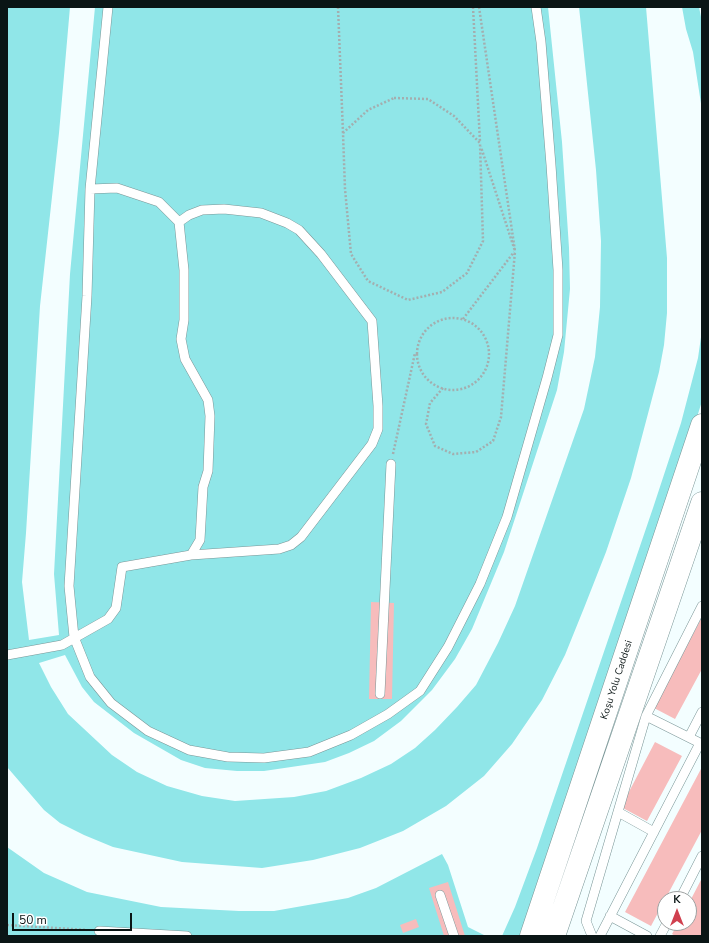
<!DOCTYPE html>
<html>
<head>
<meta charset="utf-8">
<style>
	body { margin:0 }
	#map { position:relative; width:709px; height:943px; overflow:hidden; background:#f3feff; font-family:"Nunito Sans",sans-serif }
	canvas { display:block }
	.frame { position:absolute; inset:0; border:8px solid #0a1515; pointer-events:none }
	.north { position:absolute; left:657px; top:891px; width:40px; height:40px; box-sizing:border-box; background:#fff; border:1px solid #9da1a1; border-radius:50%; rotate:0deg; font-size:11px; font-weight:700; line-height:16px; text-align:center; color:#0a1515 }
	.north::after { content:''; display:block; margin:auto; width:14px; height:18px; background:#d0404f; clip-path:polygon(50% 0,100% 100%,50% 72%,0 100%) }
	.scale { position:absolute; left:12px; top:913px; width:120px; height:18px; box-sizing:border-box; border:2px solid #0a1515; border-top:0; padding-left:5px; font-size:12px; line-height:14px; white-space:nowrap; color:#0a1515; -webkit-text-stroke:3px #fff; paint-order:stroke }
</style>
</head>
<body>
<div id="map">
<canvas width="709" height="943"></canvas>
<div class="frame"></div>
<div class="north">K</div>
<div class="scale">50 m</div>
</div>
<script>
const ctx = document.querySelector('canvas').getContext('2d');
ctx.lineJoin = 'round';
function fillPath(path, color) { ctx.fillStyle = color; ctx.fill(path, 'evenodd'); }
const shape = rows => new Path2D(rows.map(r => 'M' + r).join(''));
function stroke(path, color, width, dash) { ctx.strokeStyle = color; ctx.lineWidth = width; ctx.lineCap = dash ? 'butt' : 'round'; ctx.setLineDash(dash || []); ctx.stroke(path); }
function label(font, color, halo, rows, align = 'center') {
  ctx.font = font + ' "Nunito Sans",sans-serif'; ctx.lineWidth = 3; ctx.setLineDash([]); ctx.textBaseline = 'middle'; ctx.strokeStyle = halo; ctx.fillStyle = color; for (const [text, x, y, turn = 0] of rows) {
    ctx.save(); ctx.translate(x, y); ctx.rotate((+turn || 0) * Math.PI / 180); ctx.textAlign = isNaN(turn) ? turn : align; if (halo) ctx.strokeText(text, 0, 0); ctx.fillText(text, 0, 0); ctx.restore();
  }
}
const green = shape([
	[7,7,70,7,59,133,40,306,26,533,22,582,29,640,59,635,54,574,70,274,95,7,548,7,562,142,569,248,570,289,564,352,557,390,504,552,472,629,455,659,432,690,401,721,374,741,349,753,325,762,264,771,237,771,205,768,181,760,134,733,94,702,82,687,65,655,39,663,51,687,68,714,112,755,137,772,167,786,202,796,235,801,294,797,326,791,361,778,391,764,415,748,435,730,457,707,476,685,498,643,515,606,584,409,595,357,600,307,601,241,596,170,579,7,646,7,667,258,667,313,664,345,659,372,631,478,606,552,584,608,565,655,542,700,512,744,484,776,446,806,403,831,360,848,313,860,262,868,182,862,113,847,84,835,60,823,44,810,7,767],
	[682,7,699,7,702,22,702,110,693,52,686,29],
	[702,330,702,401,641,598,524,936,502,936,515,907,537,848,653,508,681,423,698,358],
	[7,847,44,873,87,892,161,907,239,911,274,911,348,898,376,888,442,854,448,865,468,927,486,936,7,936]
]);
const building = shape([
	[371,602,394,603,392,699,369,699],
	[702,617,702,669,675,719,654,708],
	[655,742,682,756,647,821,621,807],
	[702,767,702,830,651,926,625,912],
	[702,878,702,936,675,936,672,934,678,923,689,923,689,903],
	[448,882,465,936,444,936,429,888],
	[416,919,419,927,403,933,400,925]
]);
const path = shape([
	[338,7,343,133],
	[473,7,480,142],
	[479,7,515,251,481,147],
	[394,98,428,99,454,116,480,143,483,241,467,273,442,292,408,300,368,281,351,254,345,189,343,133,368,110,394,98],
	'417 354a36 36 0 1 1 72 0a36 36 0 1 1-72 0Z',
	[463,319,514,252],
	[443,388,430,403,426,424,435,446,453,454,476,452,493,441,501,417,515,251],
	[393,454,415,353],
	[7,925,87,930]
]);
const lane = shape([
	[108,7,90,189,87,296,69,586,74,637,90,677,111,703,148,731,189,750,228,757,264,758,309,752,351,735,388,714,420,691,448,647,480,584,507,517,547,378,558,335,558,270,551,165,541,42,536,7],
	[90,189,117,188,159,202,179,222],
	[7,655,62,645,108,619,116,608,122,567,191,555,279,549,291,545,301,537,372,444,378,429,378,406,372,321,321,254,299,230,287,223,261,213,224,209,202,210,189,215,179,222,184,270,184,320,181,339,185,359,208,400,210,416,208,471,203,487,200,540,191,555],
	[380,694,391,464],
	[646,716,702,606],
	[689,737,702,712],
	[618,812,654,832],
	[440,895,454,936],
	[680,899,702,856],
	[610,916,647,936],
	[99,931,187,936],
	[592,936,586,921,646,716,702,744],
	[600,936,700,743],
	[660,936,667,923]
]);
const secondary = shape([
	[531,936,702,425],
	[554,936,702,503]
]);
const streetNames = [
	["Koşu Yolu Caddesi",617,680,-72]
];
fillPath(green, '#90e6e8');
fillPath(building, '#f7bcbc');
stroke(lane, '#7a9697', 10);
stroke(secondary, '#7a9697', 23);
stroke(path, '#a3aeaf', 2.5, [2, 2]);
stroke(lane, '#fff', 9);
stroke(secondary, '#fff', 22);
label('10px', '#0a1515', '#fff', streetNames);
</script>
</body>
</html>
